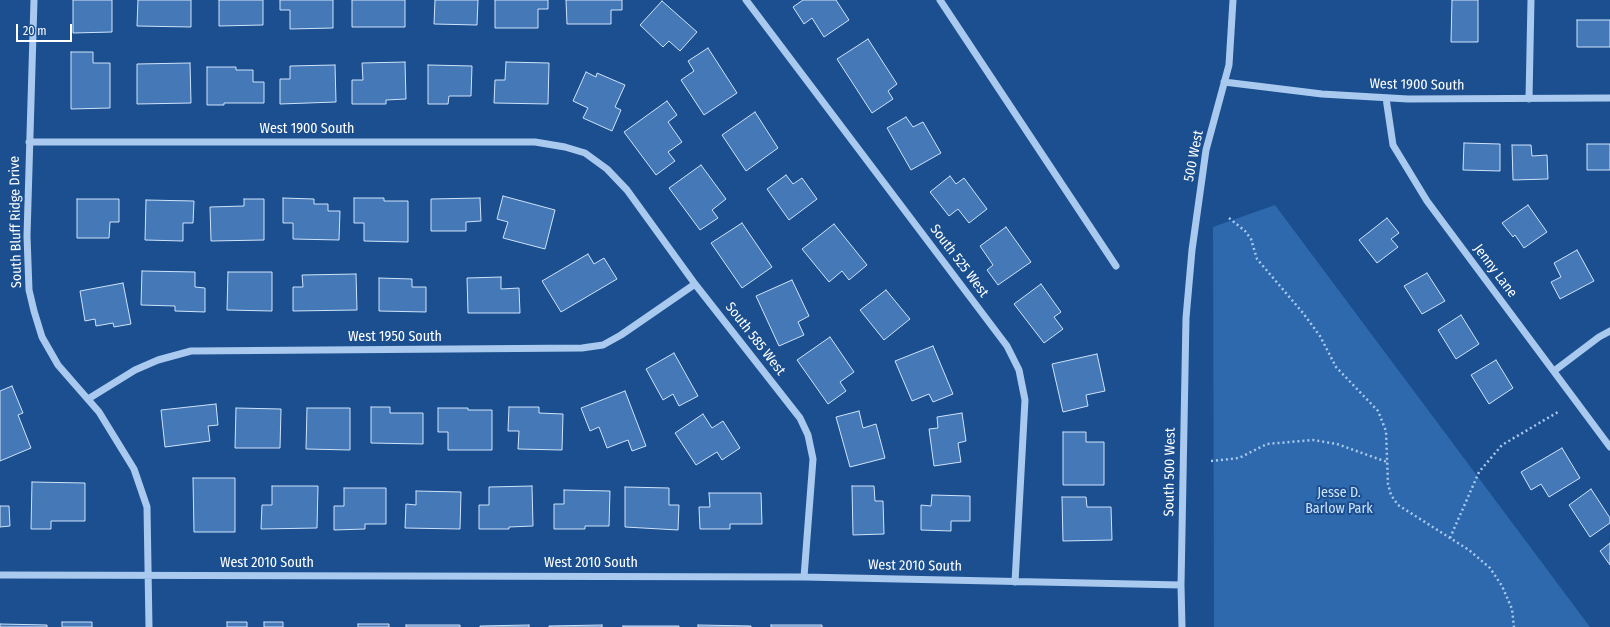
<!DOCTYPE html>
<html>
<head>
<meta charset="utf-8">
<style>
	body { margin:0 }
	#map { position:relative; width:1610px; height:627px; overflow:hidden; background:#1b4f8f; font-family:"Fira Sans Condensed",sans-serif }
	canvas { display:block }
	.scale { position:absolute; left:16px; top:24px; width:56px; height:18px; box-sizing:border-box; border:2px solid #fff; border-top:0; padding-left:5px; font-size:12px; line-height:14px; white-space:nowrap; color:#fff; -webkit-text-stroke:3px #1b4f8f; paint-order:stroke }
</style>
</head>
<body>
<div id="map">
<canvas width="1610" height="627"></canvas>
<div class="scale">20 m</div>
</div>
<script>
const ctx = document.querySelector('canvas').getContext('2d');
ctx.lineJoin = 'round';
function fillPath(path, color) { ctx.fillStyle = color; ctx.fill(path, 'evenodd'); }
const shape = rows => new Path2D(rows.map(r => 'M' + r).join(''));
function stroke(path, color, width, dash) { ctx.strokeStyle = color; ctx.lineWidth = width; ctx.lineCap = dash ? 'butt' : 'round'; ctx.setLineDash(dash || []); ctx.stroke(path); }
function label(font, color, halo, rows, align = 'center') {
  ctx.font = font + ' "Fira Sans Condensed",sans-serif'; ctx.lineWidth = 4; ctx.setLineDash([]); ctx.textBaseline = 'middle'; ctx.strokeStyle = halo; ctx.fillStyle = color; for (const [text, x, y, turn = 0] of rows) {
    ctx.save(); ctx.translate(x, y); ctx.rotate((+turn || 0) * Math.PI / 180); ctx.textAlign = isNaN(turn) ? turn : align; if (halo) ctx.strokeText(text, 0, 0); ctx.fillText(text, 0, 0); ctx.restore();
  }
}
const green = shape([
	[1275,205,1590,627,1214,627,1213,227]
]);
const building = shape([
	[73,0,112,0,112,32,73,33,73,0],
	[138,0,191,0,191,27,137,26,138,0],
	[219,0,263,0,263,25,219,26,219,0],
	[280,0,333,0,333,28,290,29,290,10,280,10,280,0],
	[352,0,405,0,405,27,352,27,352,0],
	[435,0,478,0,477,25,434,24,435,0],
	[495,0,548,0,548,9,538,9,538,28,495,28,495,0],
	[566,0,622,0,622,10,611,10,611,24,567,24,566,0],
	[803,0,836,0,849,20,824,37,812,18,804,24,793,7,803,0],
	[1452,0,1478,0,1478,42,1451,42,1452,0],
	[662,1,697,32,680,51,669,41,663,47,640,25,662,1],
	[1577,20,1610,20,1610,47,1577,47,1577,20],
	[868,39,897,84,888,91,893,99,872,113,837,59,868,39],
	[708,48,737,93,704,115,681,80,694,71,688,61,708,48],
	[71,52,93,52,93,63,110,63,110,108,71,109,71,52],
	[405,62,406,99,386,100,386,104,352,104,352,80,363,80,362,63,405,62],
	[506,62,549,63,548,104,494,103,495,80,505,80,506,62],
	[190,63,191,103,137,104,137,64,190,63],
	[335,65,336,102,280,104,280,79,290,79,290,66,335,65],
	[428,65,472,66,471,96,449,96,448,104,428,104,428,65],
	[207,67,236,67,236,70,253,70,253,82,264,82,264,103,224,103,224,105,207,105,207,67],
	[586,72,596,77,597,73,625,85,615,107,621,110,612,131,583,118,588,108,573,101,586,72],
	[667,101,677,115,668,122,682,142,668,152,675,161,656,175,624,132,667,101],
	[755,112,778,148,746,171,722,135,755,112],
	[906,117,913,127,923,122,941,153,911,170,887,128,906,117],
	[1464,143,1500,144,1500,171,1463,170,1464,143],
	[1587,144,1610,144,1610,170,1587,170,1587,144],
	[1512,145,1531,145,1532,156,1547,155,1548,179,1513,180,1512,145],
	[701,165,726,199,712,210,718,218,700,230,669,188,701,165],
	[786,175,793,184,802,178,817,199,789,220,767,189,786,175],
	[950,176,956,184,964,178,987,209,969,223,958,209,949,216,930,192,950,176],
	[503,196,555,210,545,249,503,238,508,222,497,219,503,196],
	[283,198,314,199,314,204,328,204,328,211,340,211,339,240,293,239,293,223,283,223,283,198],
	[354,198,384,198,384,201,408,201,408,242,364,241,364,223,354,223,354,198],
	[480,198,481,221,466,222,466,231,431,231,431,199,480,198],
	[77,199,119,199,119,222,110,222,109,238,77,238,77,199],
	[244,199,264,199,264,240,211,241,210,207,244,206,244,199],
	[146,200,194,201,193,223,183,223,183,241,145,240,146,200],
	[1528,205,1547,232,1524,248,1515,235,1513,237,1502,223,1528,205],
	[1387,218,1399,233,1391,239,1398,247,1377,263,1359,240,1387,218],
	[742,223,772,267,742,288,711,243,742,223],
	[834,224,867,265,849,280,842,271,829,282,802,249,834,224],
	[1006,227,1031,262,998,285,987,270,993,265,980,246,1006,227],
	[1577,250,1594,281,1560,299,1551,282,1561,277,1554,263,1577,250],
	[588,254,594,264,604,258,617,279,561,312,542,281,588,254],
	[142,271,195,272,195,287,205,288,205,312,175,311,175,306,141,305,142,271],
	[228,272,272,272,272,311,227,310,228,272],
	[1427,273,1445,301,1422,314,1404,286,1427,273],
	[356,274,357,310,293,311,293,287,303,287,302,275,356,274],
	[501,277,501,289,519,288,520,313,468,313,467,278,501,277],
	[379,278,412,279,412,287,426,287,426,312,379,311,379,278],
	[792,280,809,316,798,322,804,335,779,346,756,296,792,280],
	[123,283,131,324,114,327,113,323,96,326,95,319,85,321,80,291,123,283],
	[1041,284,1061,312,1054,317,1063,329,1044,343,1014,304,1041,284],
	[886,290,910,319,884,340,860,310,886,290],
	[1461,315,1479,344,1456,359,1438,330,1461,315],
	[830,337,854,372,840,382,846,391,828,404,797,360,830,337],
	[933,346,953,394,933,402,929,394,912,401,895,361,933,346],
	[674,353,698,396,679,406,673,394,663,400,646,369,674,353],
	[1097,354,1105,391,1086,395,1088,406,1063,412,1052,364,1097,354],
	[1496,360,1513,388,1489,404,1471,375,1496,360],
	[12,386,23,413,18,415,31,448,0,461,0,391,12,386],
	[625,391,646,446,632,451,628,440,607,448,599,427,590,431,581,408,625,391],
	[216,404,218,425,208,426,210,441,165,447,161,410,216,404],
	[371,407,390,407,390,413,423,413,423,444,371,443,371,407],
	[509,407,539,407,539,413,563,414,562,450,518,449,519,431,508,431,509,407],
	[236,408,281,409,280,448,235,448,236,408],
	[307,408,350,408,350,450,306,449,307,408],
	[438,408,468,408,468,410,492,410,492,450,448,450,448,432,438,432,438,408],
	[859,411,863,428,876,424,885,458,850,467,836,417,859,411],
	[962,413,966,441,958,443,961,462,934,466,929,429,938,428,937,417,962,413],
	[703,414,712,428,723,421,740,448,722,460,717,452,696,465,675,433,703,414],
	[1063,432,1086,432,1086,442,1104,442,1104,485,1063,485,1063,432],
	[1562,448,1580,478,1549,497,1541,484,1531,490,1521,472,1562,448],
	[193,478,235,478,235,532,194,532,193,478],
	[32,482,85,483,85,521,51,521,51,529,31,529,32,482],
	[272,486,318,486,317,528,261,529,262,505,272,505,272,486],
	[532,486,533,526,509,527,509,529,479,529,479,505,489,505,489,487,532,486],
	[852,486,874,486,875,501,883,501,884,534,853,535,852,486],
	[625,487,669,488,669,505,679,505,678,530,625,527,625,487],
	[344,488,386,488,386,524,365,524,365,529,334,530,334,506,344,506,344,488],
	[1591,489,1610,518,1610,523,1590,537,1569,505,1591,489],
	[564,490,610,491,609,526,585,526,585,529,554,529,554,504,564,504,564,490],
	[416,491,461,492,460,529,405,528,406,504,416,505,416,491],
	[709,493,761,493,762,524,730,524,730,529,700,529,699,507,710,507,709,493],
	[932,495,970,496,970,521,951,521,951,531,921,530,921,505,931,506,932,495],
	[1062,497,1086,497,1087,507,1111,507,1112,540,1063,541,1062,497],
	[0,506,9,506,10,526,0,527,0,506],
	[1610,543,1610,565,1600,551,1610,543],
	[62,622,92,622,92,627,62,627,62,622],
	[227,622,247,622,247,627,227,627,227,622],
	[264,622,283,622,283,627,264,627,264,622],
	[0,624,47,625,47,627,0,627,0,624],
	[358,624,389,624,389,627,358,627,358,624],
	[406,625,460,625,460,627,406,627,406,625],
	[529,625,529,627,480,627,480,626,529,625],
	[602,625,602,627,549,627,549,626,602,625],
	[698,625,751,626,751,627,698,627,698,625],
	[771,625,822,625,822,627,771,627,771,625],
	[623,626,679,626,679,627,623,627,623,626]
]);
const path = shape([
	[1229,218,1245,231,1251,239,1257,259,1303,313,1320,336,1336,367,1378,411,1386,431,1388,484,1391,495,1398,505,1469,550,1490,568,1502,586,1512,609,1514,627],
	[1211,461,1239,458,1267,444,1313,440,1337,444,1387,462],
	[1450,538,1479,472,1502,445,1558,412]
]);
const minor = shape([
	[34,0,27,236,29,290,34,311,42,337,58,365,99,412,134,469,147,507,149,627],
	[746,0,1007,346,1019,370,1025,400,1015,582],
	[940,0,1116,266],
	[1224,82,1322,94,1408,99,1610,98],
	[1386,98,1393,145,1427,201,1610,447],
	[1529,99,1531,0],
	[29,142,535,142,565,147,585,153,607,169,627,190,695,284,800,418,808,435,813,459,804,577],
	[1554,371,1599,337,1610,331],
	[88,399,135,370,158,360,191,351,582,348,603,345,621,335,695,284],
	[0,575,804,577,1181,585],
	[1182,627,1181,585,1186,318,1192,250,1206,150,1229,65,1233,0]
]);
const streetNames = [
	["West 1900 South",1417,85,1],
	["West 1900 South",307,129],
	["500 West",1194,156,-79],
	["South Bluff Ridge Drive",16,222,-91],
	["South 525 West",959,261,53],
	["Jenny Lane",1495,271,53],
	["West 1950 South",395,337],
	["South 585 West",755,339,52],
	["South 500 West",1170,472,-89],
	["West 2010 South",267,563],
	["West 2010 South",591,563],
	["West 2010 South",915,566,1]
];
const parkNames = [
	["Jesse D.",1339,493],
	["Barlow Park",1339,509]
];
fillPath(green, '#2e69ad');
fillPath(building, '#4478b7');
stroke(building, '#cfe3fa', 1);
stroke(path, '#a9c9ee', 2.5, [2, 3]);
stroke(minor, '#a9c9ee', 7);
label('14px', '#fff', '#1b4f8f', streetNames);
label('14px', '#cfe3fa', '#1b4f8f', parkNames);
</script>
</body>
</html>
